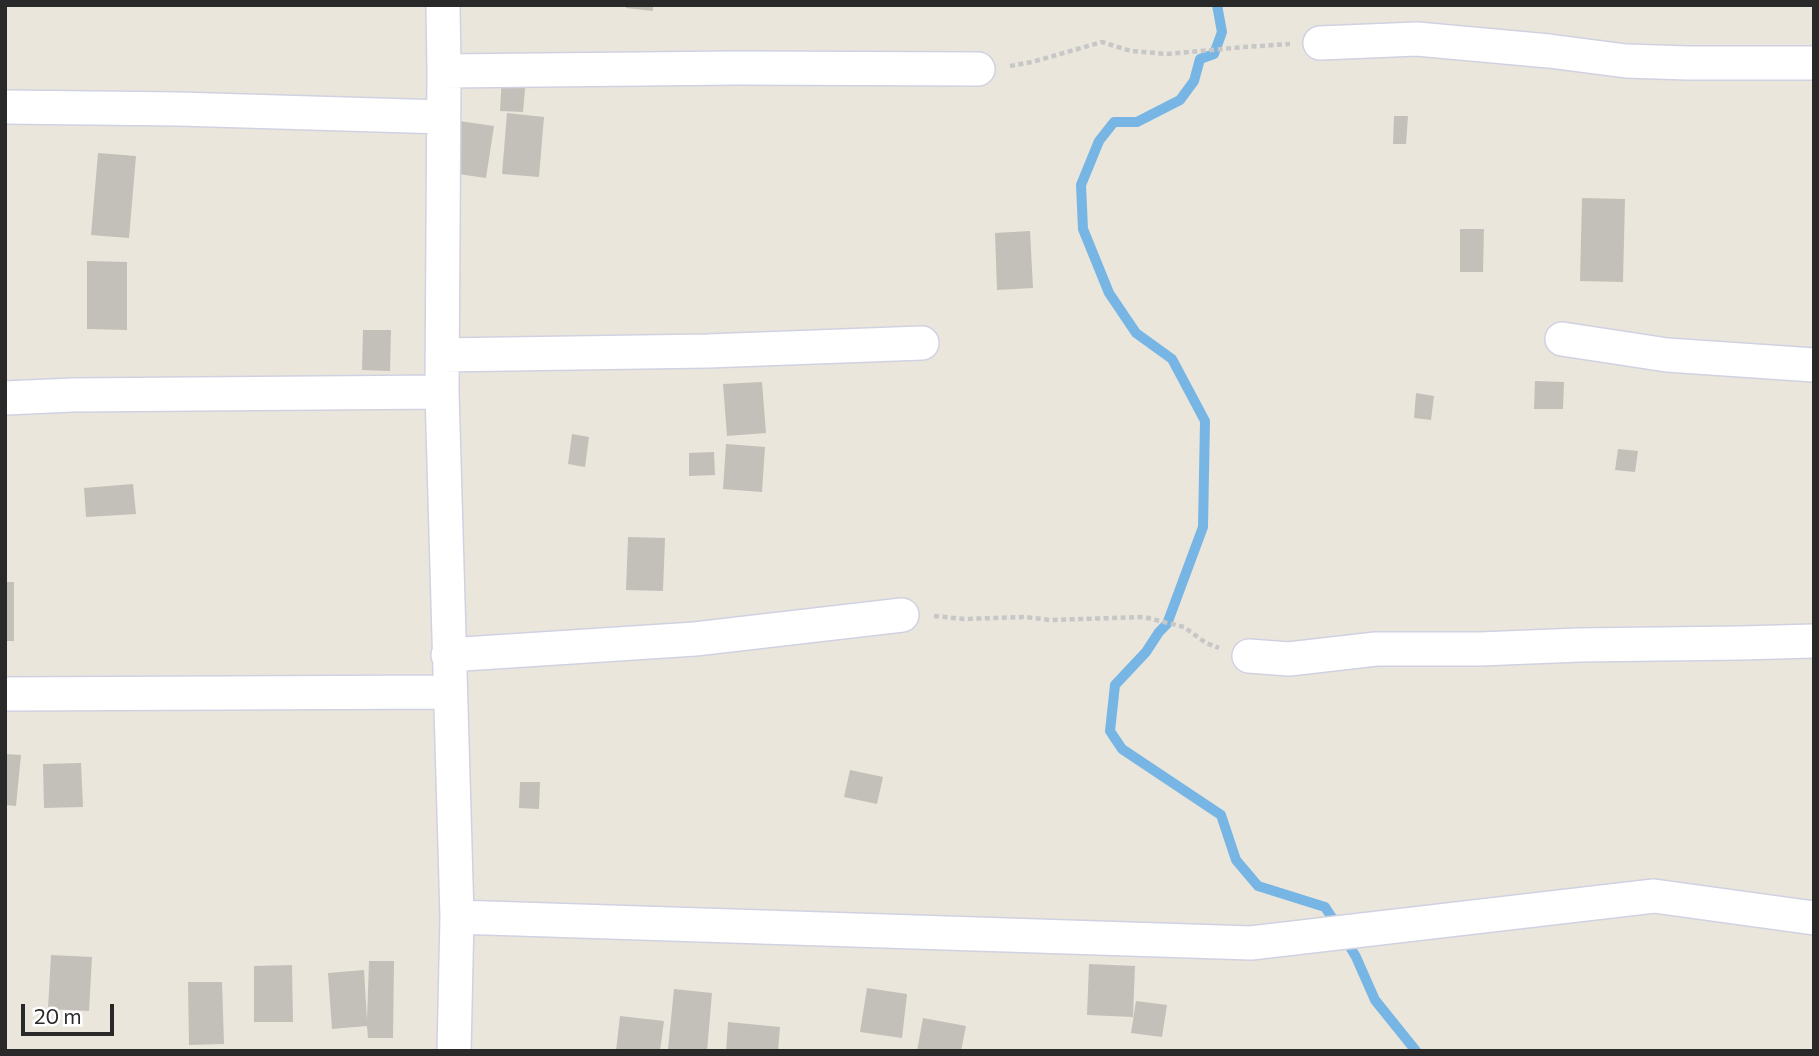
<!DOCTYPE html>
<html>
<head>
<meta charset="utf-8">
<style>
	body { margin:0 }
	#map { position:relative; width:1819px; height:1056px; overflow:hidden; background:#eae6dc; font-family:Commissioner,sans-serif }
	canvas { display:block }
	.frame { position:absolute; inset:0; border:7px solid #292929; pointer-events:none }
	.scale { position:absolute; left:21px; top:1004px; width:93px; height:32px; box-sizing:border-box; border:4px solid #292929; border-top:0; padding-left:9px; font-size:21px; line-height:24px; white-space:nowrap; color:#292929; -webkit-text-stroke:5px #fff; paint-order:stroke }
</style>
</head>
<body>
<div id="map">
<canvas width="1819" height="1056"></canvas>
<div class="frame"></div>
<div class="scale">20 m</div>
</div>
<script>
const ctx = document.querySelector('canvas').getContext('2d');
ctx.lineJoin = 'round';
const shape = rows => new Path2D(rows.map(r => 'M' + r).join(''));
function stroke(path, color, width, dash) { ctx.strokeStyle = color; ctx.lineWidth = width; ctx.lineCap = dash ? 'butt' : 'round'; ctx.setLineDash(dash || []); ctx.stroke(path); }
function fillPath(path, color) { ctx.fillStyle = color; ctx.fill(path, 'evenodd'); }
const stream = shape([
	[1217,5,1222,32,1214,54,1200,59,1194,81,1180,100,1137,122,1114,122,1099,141,1081,185,1083,229,1109,293,1136,333,1172,359,1205,421,1203,527,1167,624,1159,632,1146,652,1115,685,1110,731,1122,749,1221,815,1236,860,1258,886,1325,907,1338,927],
	[1346,940,1356,957,1375,1000,1416,1051]
]);
const building = shape([
	[626,5,653,5,653,11,626,8],
	[502,76,526,78,523,112,500,111],
	[507,113,544,117,539,177,502,174],
	[1394,116,1408,116,1406,144,1393,144],
	[452,120,494,126,486,178,444,172],
	[98,153,136,156,129,238,91,235],
	[1582,198,1625,199,1623,282,1580,281],
	[1460,229,1484,229,1483,272,1460,272],
	[1030,231,1033,288,997,290,995,233],
	[87,261,127,262,127,330,87,329],
	[363,330,391,330,390,371,362,370],
	[1535,381,1564,382,1563,409,1534,409],
	[762,382,766,433,727,436,723,384],
	[1416,393,1434,396,1431,420,1414,418],
	[572,434,589,437,585,467,568,464],
	[726,444,765,447,762,492,723,489],
	[1618,449,1638,451,1635,472,1615,470],
	[714,452,715,475,689,476,689,453],
	[133,484,136,514,86,517,84,488],
	[628,537,665,538,663,591,626,590],
	[5,582,14,582,14,641,5,641],
	[5,754,21,755,16,806,5,805],
	[81,763,83,807,44,808,43,764],
	[850,770,883,777,877,804,844,797],
	[520,782,540,782,539,809,519,808],
	[51,955,92,957,89,1011,48,1009],
	[369,961,394,961,393,1038,368,1038,367,1026,332,1029,328,973,364,970,367,1020],
	[1089,964,1135,966,1133,1017,1087,1015],
	[292,965,293,1022,254,1022,254,966],
	[188,982,222,982,224,1044,189,1045],
	[867,988,907,994,902,1038,860,1032],
	[674,989,712,993,707,1051,668,1049],
	[1136,1001,1167,1005,1162,1037,1131,1033],
	[620,1016,664,1021,660,1051,616,1051],
	[923,1018,966,1026,961,1051,917,1051],
	[728,1022,780,1027,778,1051,726,1051]
]);
const path = shape([
	[1010,66,1032,62,1102,42,1131,51,1167,54,1244,47,1290,44],
	[934,616,964,619,1025,617,1050,620,1144,617,1184,627,1206,643,1219,648]
]);
const street = shape([
	[443,5,444,71,442,392,457,917,454,1051],
	[1320,43,1417,39,1549,51,1626,61,1688,63,1814,63],
	[444,71,737,68,978,69],
	[5,107,179,109,443,117],
	[1562,339,1667,355,1814,365],
	[442,355,708,351,922,343],
	[5,398,73,395,442,392],
	[448,655,695,639,902,615],
	[1249,656,1289,659,1376,649,1480,649,1579,645,1741,643,1814,641],
	[5,694,449,692],
	[457,917,1251,943,1654,896,1814,918]
]);
stroke(stream, '#77b6e4', 10);
fillPath(building, '#c2c0b8');
stroke(street, '#d1d2e1', 36);
stroke(path, '#c7c7c7', 4.5, [5, 3.5]);
stroke(street, '#fff', 33);
</script>
</body>
</html>
